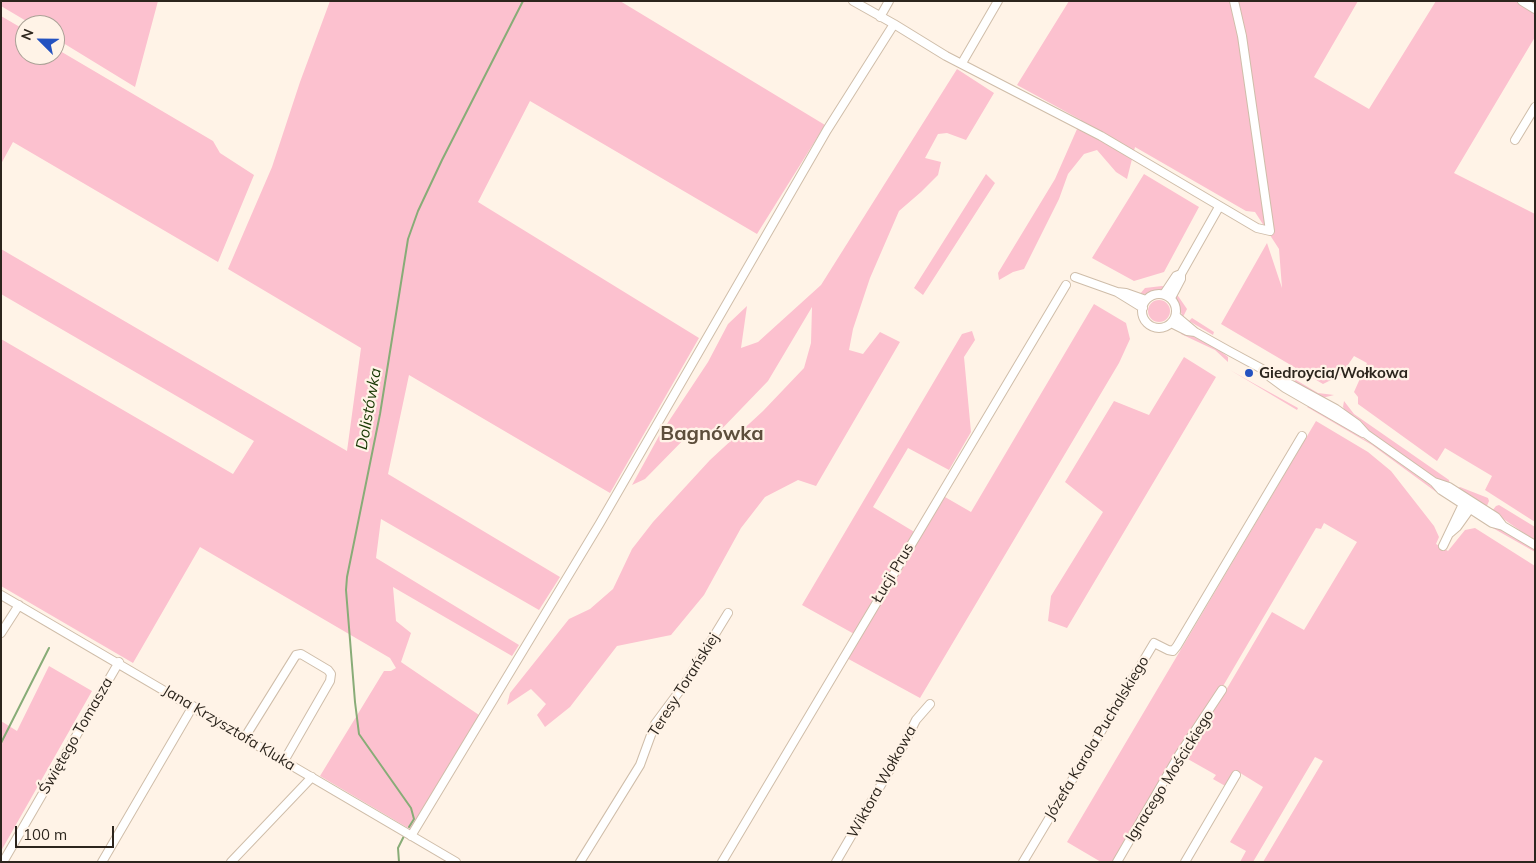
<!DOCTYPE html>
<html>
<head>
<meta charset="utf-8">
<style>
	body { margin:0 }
	#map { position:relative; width:1536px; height:863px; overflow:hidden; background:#fff3e7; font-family:Mulish,sans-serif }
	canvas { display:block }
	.frame { position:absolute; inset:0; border:2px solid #2c251d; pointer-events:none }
	.north { position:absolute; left:15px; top:15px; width:50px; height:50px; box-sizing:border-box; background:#fff3e7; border:1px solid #aba196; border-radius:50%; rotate:293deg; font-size:14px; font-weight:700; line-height:20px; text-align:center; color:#2c251d }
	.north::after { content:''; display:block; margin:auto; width:18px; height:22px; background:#2452c0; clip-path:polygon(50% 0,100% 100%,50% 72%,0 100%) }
	.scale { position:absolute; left:15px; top:826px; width:99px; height:22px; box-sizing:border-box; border:2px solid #2c251d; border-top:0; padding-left:6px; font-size:15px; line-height:18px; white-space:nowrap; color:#2c251d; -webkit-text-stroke:4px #fff3e7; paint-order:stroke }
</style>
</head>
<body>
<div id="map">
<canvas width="1536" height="863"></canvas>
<div class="frame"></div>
<div class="north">N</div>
<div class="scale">100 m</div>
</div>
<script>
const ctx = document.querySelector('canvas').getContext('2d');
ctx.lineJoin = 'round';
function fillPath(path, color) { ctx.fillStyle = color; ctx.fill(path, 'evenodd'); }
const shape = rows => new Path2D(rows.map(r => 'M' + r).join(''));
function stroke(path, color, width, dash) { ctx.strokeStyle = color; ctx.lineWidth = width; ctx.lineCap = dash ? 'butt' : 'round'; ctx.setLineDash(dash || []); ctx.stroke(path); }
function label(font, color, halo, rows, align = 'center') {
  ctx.font = font + ' Mulish,sans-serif'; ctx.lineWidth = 4.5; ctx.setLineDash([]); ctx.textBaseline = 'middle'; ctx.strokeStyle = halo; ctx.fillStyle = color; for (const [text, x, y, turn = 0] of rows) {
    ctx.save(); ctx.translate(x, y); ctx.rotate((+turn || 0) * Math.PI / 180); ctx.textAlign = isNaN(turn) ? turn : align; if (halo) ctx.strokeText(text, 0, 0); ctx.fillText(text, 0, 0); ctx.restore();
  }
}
const green = shape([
	[1,1,158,1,135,87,55,38,55,25,33,25,1,6],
	[330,1,620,1,825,125,757,234,530,101,478,202,699,338,610,493,409,375,388,474,560,577,539,610,381,519,376,558,519,645,512,656,393,587,396,621,411,633,401,662,479,715,413,831,320,776,384,671,391,671,396,668,390,658,200,547,133,663,1,586,1,339,233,474,254,441,1,294,1,249,347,451,361,348,228,269,272,167,300,82],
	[1069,1,1358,1,1314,77,1369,109,1436,1,1535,1,1535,37,1454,173,1535,214,1535,522,1485,490,1492,476,1445,448,1437,461,1358,404,1358,397,1354,392,1367,363,1354,356,1341,375,1323,384,1221,324,1267,243,1282,288,1279,249,1255,212,1246,211,1135,147,1127,179,1116,172,1097,150,1084,154,1068,174,1059,199,1024,269,1013,272,999,280,998,273,1055,179,1081,120,1017,85],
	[1,16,25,30,25,55,55,55,55,48,213,141,220,153,254,175,218,262,13,142,1,164],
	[957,69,994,93,966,140,947,133,938,134,925,158,941,162,938,175,921,192,899,211,870,278,853,329,849,350,863,354,880,332,900,342,816,486,798,480,765,497,741,528,704,595,671,635,617,646,570,707,545,727,537,715,546,704,531,689,507,705,510,693,569,619,590,609,613,589,632,549,653,522,710,460,763,411,804,368,811,343,812,307,768,381,714,437,696,427,645,479,632,485,659,436,708,362,728,324,747,306,741,348,758,342,821,285],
	[986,174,995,183,923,295,914,288],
	[1144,174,1199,207,1164,272,1134,281,1092,258],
	[1162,286,1166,287,1161,291,1139,295,1145,288],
	[1176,293,1187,309,1183,317,1176,302],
	'1148 311a11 11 0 1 1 22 0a11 11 0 1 1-22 0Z',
	[1094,304,1126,323,1130,339,1119,363,920,698,843,656,856,635,802,605,962,334,972,331,975,340,964,357,971,432,949,470,908,448,873,507,921,536,945,497,971,512],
	[1192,318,1214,332,1213,335,1189,321],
	[1183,331,1219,350,1228,357,1228,362,1215,350,1181,334],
	[1184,357,1216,377,1067,628,1048,621,1051,596,1103,512,1065,482,1114,401,1149,415],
	[1230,370,1253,383,1298,408,1297,410],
	[1296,380,1318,393,1334,395,1322,398,1293,382],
	[1344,401,1354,414,1449,480,1450,485,1425,472,1377,438,1347,414,1343,407],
	[1309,406,1374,445,1444,495,1443,497,1372,445,1307,407],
	[1316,421,1368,452,1391,471,1434,526,1439,537,1436,544,1448,551,1465,530,1475,528,1535,566,1535,862,1263,862,1323,761,1315,757,1253,862,1240,862,1246,851,1230,842,1263,787,1237,771,1227,787,1213,779,1216,775,1186,758,1272,612,1304,630,1357,542,1324,523,1321,529,1316,528,1216,698,1114,862,1101,862,1067,842],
	[1460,487,1488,498,1489,501,1486,508,1456,489],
	[1499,505,1535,527,1535,541,1492,511,1496,506],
	[1486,521,1510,533,1535,549,1535,552,1484,523],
	[49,666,92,691,1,851,1,721,17,731]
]);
const stream = shape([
	[1,743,49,648],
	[409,827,414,819,411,808,359,734,355,702,346,590,347,577,380,414,408,239,418,211,442,160,523,1],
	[399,862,398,848,404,836]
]);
const street = shape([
	[853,1,894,24],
	[1522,1,1535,9],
	[880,17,889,1],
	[962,63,998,1],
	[1515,140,1535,107],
	[1075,277,1117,292,1143,308],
	[1117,292,1126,293,1146,300],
	[1164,294,1176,276,1181,274],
	'1142 311a17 17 0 1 1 34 0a17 17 0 1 1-34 0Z',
	[1171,298,1181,279,1181,274,1219,207],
	[1176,316,1195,332,1229,351,1336,409,1357,424,1366,434,1434,482,1441,490,1492,523,1503,526,1535,545],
	[1171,323,1187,331,1195,332],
	[1266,374,1285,388,1363,433],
	[1434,482,1449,487,1496,517,1503,526],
	[1450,533,1457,527,1472,506],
	[1443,546,1465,500],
	[1,595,456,862],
	[1,633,19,605],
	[245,737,296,655,301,654,328,670,331,674,330,681,284,761],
	[411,836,600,523,827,130,894,24,946,56,1101,136,1257,228,1270,231,1242,36,1234,1],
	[3,862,119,662],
	[102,862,193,706],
	[231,862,312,777],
	[580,862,640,765,655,724,684,685,728,613],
	[722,862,1066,285],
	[836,862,899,754,916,720,930,704],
	[1023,862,1154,643,1168,650,1173,651,1177,646,1302,436],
	[1117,862,1179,755,1222,690],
	[1185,862,1236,775]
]);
const markers = [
	[1249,373,5,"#2452c0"]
];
const poiNames = [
	["Giedroycia/Wołkowa",1259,373]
];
const streetNames = [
	["Łucji Prus",893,573,-59],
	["Teresy Torańskiej",684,685,-58],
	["Jana Krzysztofa Kluka",229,728,31],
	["Świętego Tomasza",76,736,-60],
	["Józefa Karola Puchalskiego",1097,738,-59],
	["Ignacego Mościckiego",1170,776,-58],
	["Wiktora Wołkowa",882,782,-61]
];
const waterNames = [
	["Dolistówka",369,409,-80]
];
const districtNames = [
	["Bagnówka",712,434]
];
fillPath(green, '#fcc1cf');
stroke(stream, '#88ac77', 2);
stroke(street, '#cfbda9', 10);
stroke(street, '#fff', 8);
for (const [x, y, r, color] of markers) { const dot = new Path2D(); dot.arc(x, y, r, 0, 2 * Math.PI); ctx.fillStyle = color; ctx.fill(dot); stroke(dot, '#fff3e7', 2); }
label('bold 15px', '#2c251d', '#fff3e7', poiNames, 'left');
label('15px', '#2c251d', '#fff3e7', streetNames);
label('italic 16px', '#163700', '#fff3e7', waterNames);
label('bold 20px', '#5d4e3c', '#fff3e7', districtNames);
</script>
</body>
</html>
